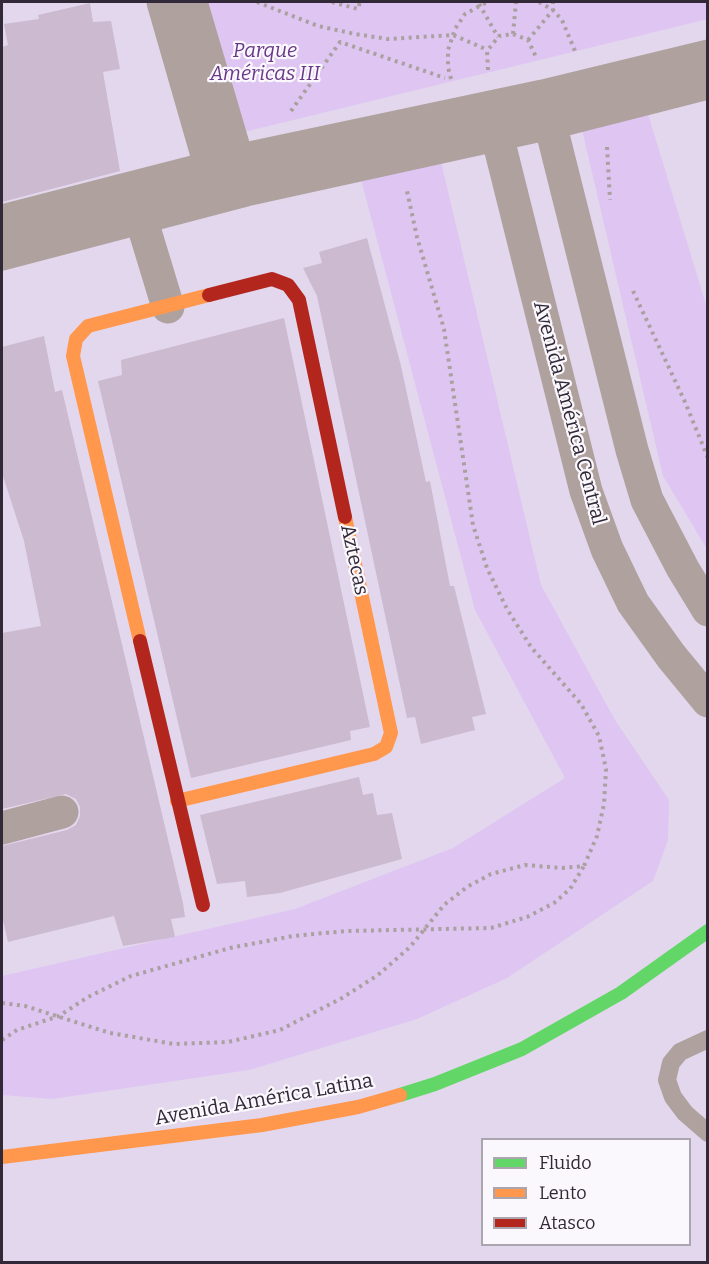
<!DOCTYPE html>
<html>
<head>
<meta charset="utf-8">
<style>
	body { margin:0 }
	#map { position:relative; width:709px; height:1264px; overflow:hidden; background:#e3d7ee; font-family:Bitter,serif }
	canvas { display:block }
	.frame { position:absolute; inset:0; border:3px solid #312838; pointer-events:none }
	.legend { position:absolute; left:481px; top:1138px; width:210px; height:108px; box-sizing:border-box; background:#faf8fc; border:2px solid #aaa5ae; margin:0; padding:8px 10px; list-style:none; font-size:18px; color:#312838 }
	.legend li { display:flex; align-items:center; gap:12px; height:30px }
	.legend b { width:30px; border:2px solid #aaa5ae }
</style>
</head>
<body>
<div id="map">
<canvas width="709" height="1264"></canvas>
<div class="frame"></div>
<ul class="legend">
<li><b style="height:8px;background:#63d668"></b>Fluido</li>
<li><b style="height:8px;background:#ff974d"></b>Lento</li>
<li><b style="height:8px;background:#b3261e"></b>Atasco</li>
</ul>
</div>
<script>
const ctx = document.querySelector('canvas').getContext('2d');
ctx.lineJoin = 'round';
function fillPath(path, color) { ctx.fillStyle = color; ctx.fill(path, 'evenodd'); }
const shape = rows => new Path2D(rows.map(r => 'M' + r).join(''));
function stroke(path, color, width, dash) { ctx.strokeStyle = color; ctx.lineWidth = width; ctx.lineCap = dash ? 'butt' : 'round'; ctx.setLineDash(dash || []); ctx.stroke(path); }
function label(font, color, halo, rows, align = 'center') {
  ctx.font = font + ' Bitter,serif'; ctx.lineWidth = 4.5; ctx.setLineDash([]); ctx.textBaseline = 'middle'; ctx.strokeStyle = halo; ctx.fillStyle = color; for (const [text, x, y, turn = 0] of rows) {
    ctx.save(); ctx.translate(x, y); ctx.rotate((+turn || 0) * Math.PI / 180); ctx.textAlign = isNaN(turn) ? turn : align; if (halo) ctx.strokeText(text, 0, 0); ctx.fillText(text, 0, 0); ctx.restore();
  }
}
const green = shape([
	[188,2,707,2,708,19,244,132],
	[645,104,707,308,707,549,663,476,579,117],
	[438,149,541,585,615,720,669,800,668,840,653,881,507,978,417,1019,249,1070,52,1099,2,1095,2,976,295,909,453,848,565,778,475,610,359,172]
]);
const building = shape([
	[90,3,93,22,111,21,120,69,103,72,120,171,2,202,2,47,8,45,4,24,39,19,38,15],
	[367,238,401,366,426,482,430,481,450,586,454,586,486,714,472,717,475,730,421,744,415,717,407,718,317,296,303,268,322,263,319,252],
	[284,318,370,727,350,731,351,740,191,778,98,381,122,375,121,360],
	[44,336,55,392,62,390,183,903,185,917,171,919,175,937,123,946,114,916,8,942,2,916,2,846,67,830,76,825,80,816,80,807,76,799,66,794,2,809,2,633,41,626,24,541,2,473,2,347],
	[359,777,363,795,373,793,377,815,392,813,402,859,280,893,247,897,245,881,217,884,200,815]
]);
const path = shape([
	[257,2,318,26,355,34,388,39,453,35,488,50],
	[332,2,358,9,360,2],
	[539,2,553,10,562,20,575,51],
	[479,4,498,37],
	[513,34,516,2],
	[528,40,553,10,553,2],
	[488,70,487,51,499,36,513,34,528,40,537,59],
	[451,79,448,67,448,50,455,29,465,14,487,2],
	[291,111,340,42,445,78],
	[607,147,610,200],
	[633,291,685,402,708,458],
	[2,1003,25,1006,110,1033,174,1044,228,1042,280,1030,342,998,378,975,410,947,444,905,467,887,491,874,525,865,562,868,584,866,597,836,604,804,606,769,599,736,581,704,531,647,507,609,487,568,473,525,444,329,417,237,407,191],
	[2,1040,17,1030,59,1016,88,997,131,976,230,948,293,936,346,931,491,928,527,917,554,903,570,889,584,866]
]);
const lane = shape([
	[708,1039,680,1052,671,1063,667,1080,673,1097,685,1113,708,1133]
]);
const street = shape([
	[163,2,217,190],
	[191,2,244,182],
	[545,103,632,450,647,500,683,569,708,610],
	[491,111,586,491,607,549,633,603,671,656,708,701],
	[141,218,168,307],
	[2,221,236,161,543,96,708,56],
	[2,254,246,190,551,123,708,83],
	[2,828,62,812]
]);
const fast = shape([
	[400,1095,435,1084,522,1049,621,993,708,931]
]);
const slow = shape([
	[140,641,73,356,76,339,88,326,209,295],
	[177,801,374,754,386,747,391,733,345,517],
	[2,1157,262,1125,358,1107,400,1095]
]);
const jam = shape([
	[209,295,272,279,288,285,299,300,345,517],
	[140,641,203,905]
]);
const parkNames = [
	["Parque",265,51],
	["Américas III",265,74]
];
const streetNames = [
	["Avenida América Central",569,413,75],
	["Aztecas",354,560,78],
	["Avenida América Latina",264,1100,-10]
];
fillPath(green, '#dec5f2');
fillPath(building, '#cbbad0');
stroke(path, '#aba0a0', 4, [3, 4.5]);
stroke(lane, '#afa29e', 18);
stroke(street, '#afa29e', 33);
stroke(fast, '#63d668', 14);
stroke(slow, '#ff974d', 14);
stroke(jam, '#b3261e', 14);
label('italic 20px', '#69388a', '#faf8fc', parkNames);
label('20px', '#312838', '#faf8fc', streetNames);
</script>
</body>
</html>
